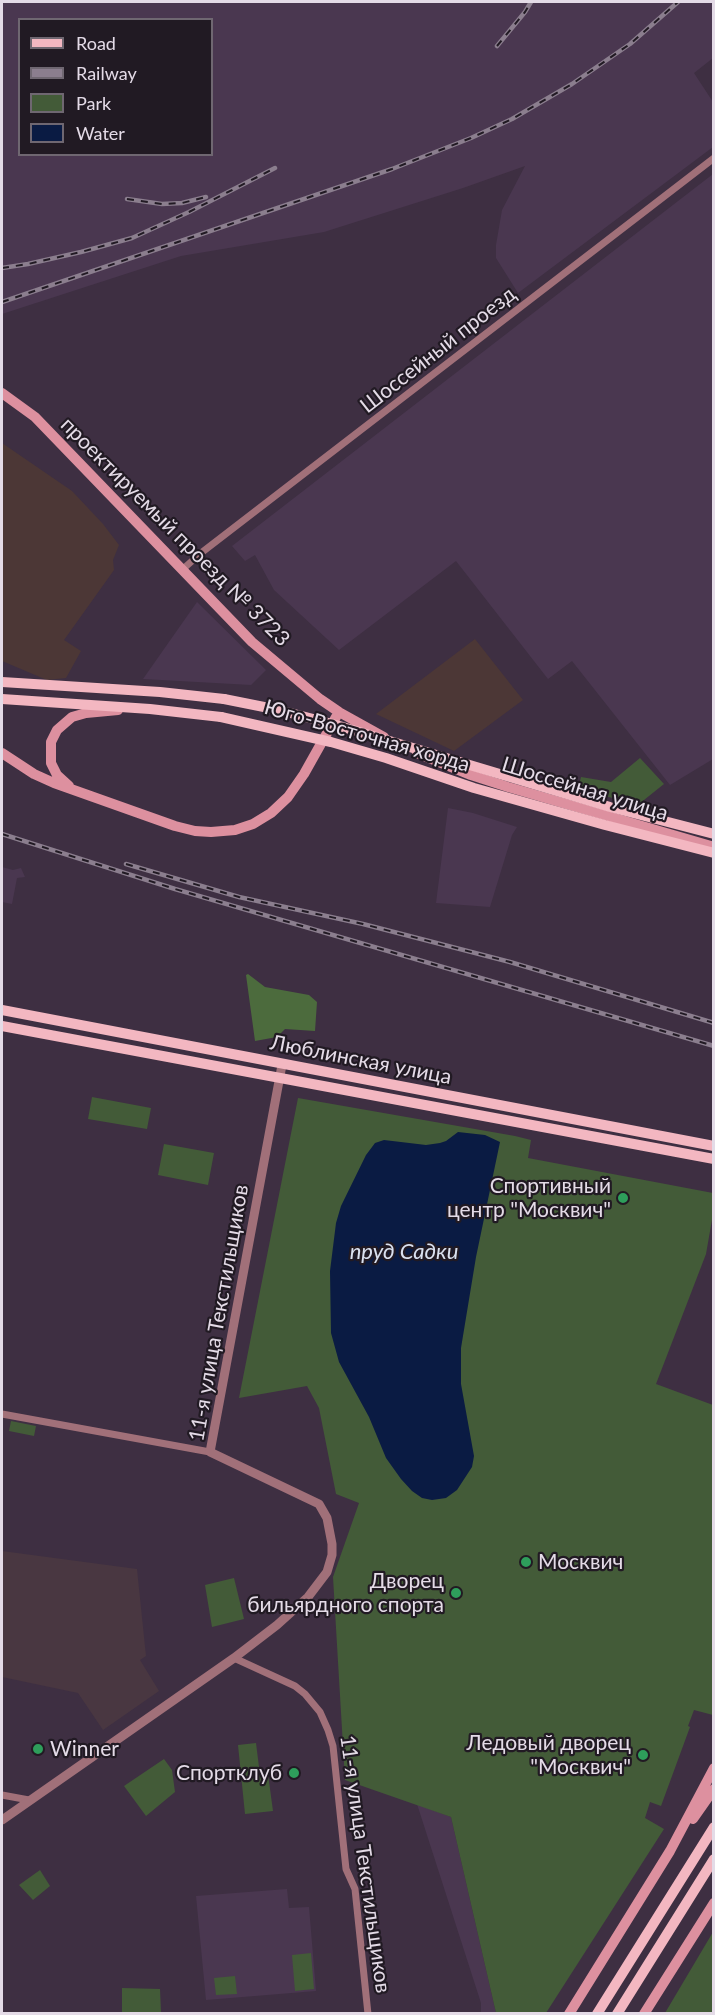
<!DOCTYPE html>
<html>
<head>
<meta charset="utf-8">
<style>
	body { margin:0 }
	#map { position:relative; width:715px; height:2015px; overflow:hidden; background:#3e2f42; font-family:Lato,sans-serif }
	canvas { display:block }
	.frame { position:absolute; inset:0; border:3px solid #e4dbe7; pointer-events:none }
	.legend { position:absolute; left:18px; top:18px; width:195px; height:138px; box-sizing:border-box; background:#211a23; border:2px solid #6f6771; margin:0; padding:8px 10px; list-style:none; font-size:18px; color:#e4dbe7 }
	.legend li { display:flex; align-items:center; gap:12px; height:30px }
	.legend b { width:30px; border:2px solid #6f6771 }
</style>
</head>
<body>
<div id="map">
<canvas width="715" height="2015"></canvas>
<div class="frame"></div>
<ul class="legend">
<li><b style="height:8px;background:#f3b7c1"></b>Road</li>
<li><b style="height:8px;background:#8b7e8e"></b>Railway</li>
<li><b style="height:16px;background:#435b38"></b>Park</li>
<li><b style="height:16px;background:#0a1b43"></b>Water</li>
</ul>
</div>
<script>
const ctx = document.querySelector('canvas').getContext('2d');
ctx.lineJoin = 'round';
function fillPath(path, color) { ctx.fillStyle = color; ctx.fill(path, 'evenodd'); }
const shape = rows => new Path2D(rows.map(r => 'M' + r).join(''));
function stroke(path, color, width, dash) { ctx.strokeStyle = color; ctx.lineWidth = width; ctx.lineCap = dash ? 'butt' : 'round'; ctx.setLineDash(dash || []); ctx.stroke(path); }
function label(font, color, halo, rows, align = 'center') {
  ctx.font = font + ' Lato,sans-serif'; ctx.lineWidth = 4.5; ctx.setLineDash([]); ctx.textBaseline = 'middle'; ctx.strokeStyle = halo; ctx.fillStyle = color; for (const [text, x, y, turn = 0] of rows) {
    ctx.save(); ctx.translate(x, y); ctx.rotate((+turn || 0) * Math.PI / 180); ctx.textAlign = isNaN(turn) ? turn : align; if (halo) ctx.strokeText(text, 0, 0); ctx.fillText(text, 0, 0); ctx.restore();
  }
}
const commercial = shape([
	[2,443,72,491,103,524,119,545,113,560,114,570,64,640,81,651,66,678,47,680,2,661],
	[475,639,523,700,454,751,376,714]
]);
const built = shape([
	[2,2,713,2,713,58,694,73,713,102,713,147,518,293,496,258,496,245,502,210,525,166,463,188,324,232,181,256,2,314],
	[20,20,212,20,212,154,20,154],
	[713,174,713,759,670,785,572,661,548,679,456,561,339,650,274,590,255,555,245,561,232,546],
	[197,602,266,670,251,685,143,679],
	[448,808,473,813,517,827,512,835,490,907,436,903],
	[2,867,13,870,21,868,25,877,17,878,12,904,2,902],
	[417,1804,451,1817,496,2013,481,2013,481,2003],
	[287,1889,289,1908,309,1907,316,1991,206,2000,196,1896]
]);
const medical = shape([
	[2,1551,137,1569,146,1656,140,1660,159,1691,103,1730,78,1693,2,1677]
]);
const green = shape([
	[640,758,664,784,639,804,578,790,581,777,611,782],
	[92,1097,151,1108,147,1129,88,1119],
	[298,1098,515,1136,531,1140,528,1158,713,1193,713,1214,706,1254,656,1384,713,1405,713,1715,694,1710,688,1726,690,1727,661,1806,650,1802,645,1818,664,1829,546,2013,496,2013,451,1817,345,1780,333,1577,359,1503,336,1494,319,1408,307,1386,239,1398],
	[164,1144,214,1153,208,1185,158,1175],
	[11,1421,36,1426,34,1436,9,1431],
	[234,1578,244,1619,212,1627,205,1585],
	[256,1743,260,1775,268,1774,273,1811,245,1814,238,1745],
	[164,1759,172,1770,175,1792,146,1816,124,1786],
	[40,1870,50,1886,33,1900,19,1885],
	[713,1932,713,2013,665,2013],
	[311,1953,314,1989,295,1991,292,1955],
	[235,1976,237,1994,216,1995,214,1978],
	[122,1988,160,1989,161,2013,122,2013]
]);
const forest = shape([
	[248,974,265,987,309,995,317,1002,315,1031,285,1029,277,1037,255,1041,246,975]
]);
const water = shape([
	[458,1132,485,1135,500,1142,476,1257,461,1348,461,1384,474,1456,472,1467,457,1490,446,1498,432,1500,422,1498,412,1491,401,1479,386,1458,369,1417,339,1362,331,1333,330,1271,336,1223,341,1206,366,1155,375,1143,384,1140,426,1145,440,1143,446,1141]
]);
const minor = shape([
	[183,569,201,553,714,158],
	[2,1414,210,1452],
	[234,1658,295,1686,305,1694,320,1712,328,1730,333,1746,346,1869,355,1889,368,2014],
	[2,1795,29,1800]
]);
const tertiary = shape([
	[2,1820,234,1658,277,1625,308,1597,327,1572,332,1555,332,1544,327,1518,319,1504,210,1452,282,1065]
]);
const secondary = shape([
	[2,393,35,417,252,642,320,699,339,712,384,737],
	[2,753,34,774,54,783,175,826,195,831,211,832,235,830,253,824,271,813,288,797,304,774,336,717],
	[417,753,471,775,508,787,714,847],
	[69,786,57,775,51,763,51,742,57,730,72,717,86,713,118,710],
	[693,1819,714,1789],
	[569,2014,670,1851,714,1768],
	[644,2014,714,1903]
]);
const primary = shape([
	[2,682,160,692,224,699],
	[2,699,150,709,221,717],
	[2,1010,714,1146],
	[2,1026,714,1159],
	[597,2014,714,1827],
	[617,2014,714,1859]
]);
const rail = shape([
	[497,46,525,12,531,2],
	[127,199,162,204,182,203,206,197],
	[2,268,28,264,81,252,132,238,189,212,275,168],
	[2,302,392,169,471,138,512,119,572,84,630,44,678,2],
	[2,834,175,889,714,1046],
	[126,864,239,897,363,924,510,962,714,1023]
]);
const primaryBridge = shape([
	[224,699,279,710,336,725,610,807,714,834],
	[221,717,331,742,386,758,474,788,605,825,714,853]
]);
const markers = [
	[623,1198,6,"#2e9e5b"],
	[526,1562,6,"#2e9e5b"],
	[456,1593,6,"#2e9e5b"],
	[38,1749,6,"#2e9e5b"],
	[643,1755,6,"#2e9e5b"],
	[294,1773,6,"#2e9e5b"]
];
const streetNames = [
	["Шоссейный проезд",438,350,-38],
	["проектируемый проезд № 3723",175,532,45],
	["Юго-Восточная хорда",367,736,16],
	["Шоссейная улица",585,789,17],
	["Люблинская улица",361,1060,11],
	["11-я улица Текстильщиков",219,1313,-80],
	["11-я улица Текстильщиков",365,1864,82]
];
const poiNames = [
	["Спортивный",611,1186],
	["центр \"Москвич\"",611,1210],
	["Москвич",538,1562,"left"],
	["Дворец",444,1581],
	["бильярдного спорта",444,1605],
	["Ледовый дворец",631,1743],
	["\"Москвич\"",631,1767],
	["Winner",50,1749,"left"],
	["Спортклуб",282,1773]
];
const waterNames = [
	["пруд Садки",404,1252]
];
fillPath(commercial, '#4c3736');
fillPath(built, '#4a3750');
fillPath(medical, '#493741');
fillPath(green, '#435b38');
fillPath(forest, '#4c6b3d');
fillPath(water, '#0a1b43');
stroke(minor, '#a17079', 7);
stroke(tertiary, '#a17079', 9);
stroke(secondary, '#dd909f', 10);
stroke(primary, '#f3b7c1', 10);
stroke(rail, '#8b7e8e', 4.5);
stroke(rail, '#211a23', 2, [7]);
stroke(primaryBridge, '#f3b7c1', 10);
for (const [x, y, r, color] of markers) { const dot = new Path2D(); dot.arc(x, y, r, 0, 2 * Math.PI); ctx.fillStyle = color; ctx.fill(dot); stroke(dot, '#211a23', 2); }
label('21px', '#e4dbe7', '#211a23', streetNames);
label('21px', '#e4dbe7', '#211a23', poiNames, 'right');
label('italic 22px', '#dae1f0', '#211a23', waterNames);
</script>
</body>
</html>
